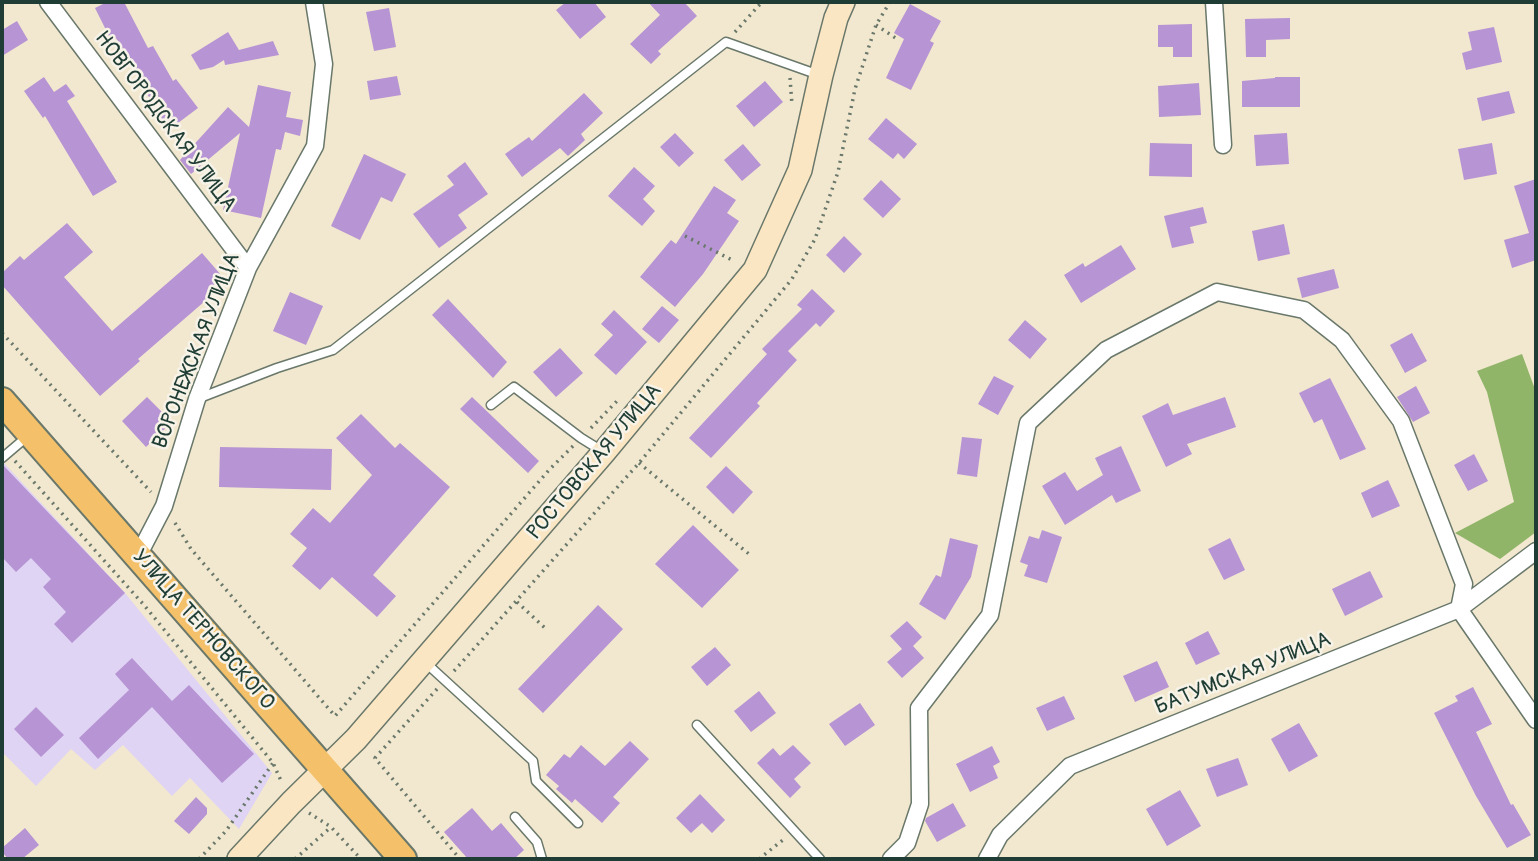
<!DOCTYPE html>
<html>
<head>
<meta charset="utf-8">
<style>
	body { margin:0 }
	#map { position:relative; width:1538px; height:861px; overflow:hidden; background:#f2e7cf; font-family:Pangolin,sans-serif }
	canvas { display:block }
	.frame { position:absolute; inset:0; border:4px solid #1f3d34; pointer-events:none }
</style>
</head>
<body>
<div id="map">
<canvas width="1538" height="861"></canvas>
<div class="frame"></div>
</div>
<script>
const ctx = document.querySelector('canvas').getContext('2d');
ctx.lineJoin = 'round';
function fillPath(path, color) { ctx.fillStyle = color; ctx.fill(path, 'evenodd'); }
const shape = rows => new Path2D(rows.map(r => 'M' + r).join(''));
function stroke(path, color, width, dash) { ctx.strokeStyle = color; ctx.lineWidth = width; ctx.lineCap = dash ? 'butt' : 'round'; ctx.setLineDash(dash || []); ctx.stroke(path); }
function label(font, color, halo, rows, align = 'center') {
  ctx.font = font + ' Pangolin,sans-serif'; ctx.lineWidth = 5; ctx.setLineDash([]); ctx.textBaseline = 'middle'; ctx.strokeStyle = halo; ctx.fillStyle = color; for (const [text, x, y, turn = 0] of rows) {
    ctx.save(); ctx.translate(x, y); ctx.rotate((+turn || 0) * Math.PI / 180); ctx.textAlign = isNaN(turn) ? turn : align; if (halo) ctx.strokeText(text, 0, 0); ctx.fillText(text, 0, 0); ctx.restore();
  }
}
const built = shape([
	[2,461,125,593,272,773,239,829,190,778,172,796,123,745,95,770,71,749,36,786,2,752]
]);
const forest = shape([
	[1522,354,1536,392,1536,532,1500,559,1455,533,1514,502,1487,392,1477,371]
]);
const building = shape([
	[107,2,124,2,148,48,153,46,173,81,176,79,198,108,170,129,148,101,150,99,116,38,111,40,95,8],
	[566,2,594,2,606,17,580,39,556,10],
	[648,2,684,2,697,16,658,51,661,54,651,64,630,44,660,15],
	[910,4,941,21,930,41,934,43,911,90,886,78,904,39,894,33],
	[389,8,396,47,374,51,366,12],
	[1290,18,1290,39,1266,40,1266,57,1246,57,1245,19],
	[17,21,28,40,2,56,2,30],
	[1192,24,1192,57,1173,57,1173,47,1158,47,1158,25],
	[1494,27,1502,62,1466,70,1462,53,1472,50,1468,32],
	[228,32,239,50,273,41,279,55,225,65,224,60,213,67,200,70,191,55],
	[397,76,401,95,370,100,367,81],
	[44,77,54,92,66,84,75,96,67,101,117,182,93,196,45,116,43,118,24,91],
	[1275,77,1300,77,1300,107,1242,107,1242,81,1275,78],
	[765,81,783,102,754,127,736,106],
	[1199,83,1201,115,1159,117,1158,86],
	[258,85,291,92,286,117,303,120,300,136,285,132,281,150,276,149,261,218,223,210,240,133,191,174,180,160,228,107,249,127],
	[1509,91,1515,113,1482,121,1477,98],
	[584,93,603,113,581,134,585,140,568,156,560,148,522,177,505,154,529,137,532,141],
	[886,118,917,144,904,159,898,153,893,159,868,139],
	[675,133,694,153,679,167,660,147],
	[1287,133,1289,164,1256,166,1254,135],
	[1150,143,1192,144,1192,177,1149,176],
	[1492,143,1497,174,1464,180,1458,149],
	[743,144,761,165,742,181,724,160],
	[364,154,406,174,392,202,381,197,360,240,331,226],
	[465,162,488,194,458,215,467,228,439,248,413,214,454,185,447,176],
	[634,167,655,186,643,199,655,211,642,226,608,196],
	[1536,179,1536,260,1512,268,1504,240,1529,233,1514,186],
	[881,180,901,199,883,218,863,199],
	[714,186,736,200,727,213,739,221,703,274,675,307,640,277,671,240,676,244],
	[1203,207,1207,223,1190,227,1194,243,1172,248,1164,216],
	[67,223,93,252,64,277,112,331,202,253,227,282,138,359,140,361,100,396,2,285,2,273,20,256,24,260],
	[1284,224,1290,254,1258,261,1252,231],
	[844,236,862,254,844,273,826,255],
	[1121,245,1136,269,1081,303,1064,275,1083,263,1085,267],
	[1334,269,1339,288,1302,298,1297,278],
	[812,289,835,311,820,327,816,323,788,351,797,360,757,403,760,406,711,458,689,438,767,354,762,349,802,309,797,305],
	[290,292,323,306,306,345,273,331],
	[448,299,507,362,493,378,432,315],
	[662,306,679,320,659,343,642,329],
	[614,310,647,342,616,375,594,355,613,335,601,324],
	[1025,320,1047,339,1030,359,1008,340],
	[1412,333,1427,361,1405,373,1390,345],
	[560,348,583,373,556,397,533,372],
	[994,376,1014,386,998,415,978,404],
	[1330,378,1366,449,1340,460,1322,419,1314,423,1299,393],
	[1416,386,1430,413,1413,422,1397,397],
	[147,397,172,422,146,447,122,421],
	[472,397,539,461,528,473,460,409],
	[1225,397,1236,427,1187,444,1192,454,1166,467,1142,416,1168,403,1173,415],
	[361,414,395,448,400,443,450,487,373,575,396,596,377,617,332,577,320,590,292,566,307,548,290,534,313,508,330,523,372,475,336,438],
	[962,437,982,439,977,477,957,474],
	[1121,446,1141,491,1116,503,1112,495,1065,525,1042,486,1065,472,1077,491,1103,475,1095,458],
	[220,447,332,449,331,490,219,487],
	[1474,454,1488,481,1468,491,1454,465],
	[2,464,125,593,72,643,54,624,66,612,43,587,51,579,31,558,16,572,2,557],
	[726,466,753,492,733,514,706,487],
	[1388,480,1400,506,1372,518,1361,493],
	[693,525,739,570,702,608,655,564],
	[1042,530,1062,537,1047,583,1024,576,1028,565,1020,562,1029,536,1039,539],
	[950,538,978,545,971,577,945,620,919,604,936,575,941,577],
	[1230,538,1245,570,1224,580,1208,549],
	[1370,571,1383,597,1345,616,1332,589],
	[598,605,623,629,543,713,518,689],
	[907,621,922,637,913,646,924,658,902,678,887,662,902,649,890,636],
	[1208,631,1220,654,1196,665,1185,643],
	[715,647,731,665,707,686,691,667],
	[132,658,172,701,189,685,254,754,222,783,152,707,98,759,79,738,129,690,115,674],
	[1157,661,1169,687,1135,702,1123,676],
	[1473,687,1492,724,1476,732,1511,805,1513,804,1531,835,1507,848,1476,796,1434,713,1458,701,1455,696],
	[759,691,776,713,751,732,734,711],
	[1064,696,1075,719,1047,731,1036,708],
	[860,703,875,725,845,746,829,724],
	[36,707,64,735,41,757,14,729],
	[1299,723,1318,756,1289,772,1271,739],
	[630,741,649,759,613,797,620,803,602,823,575,799,572,803,556,789,559,786,546,775,564,754,570,758,581,745,605,766],
	[793,745,811,763,794,779,801,787,790,798,757,763,773,748,780,756],
	[992,746,1000,762,993,766,998,778,970,792,956,764],
	[1238,758,1248,785,1217,797,1206,769],
	[1180,790,1201,826,1167,846,1146,809],
	[700,794,725,820,712,833,702,823,691,833,676,818],
	[196,797,207,808,207,814,189,834,174,821],
	[953,803,966,826,937,842,925,821,926,818],
	[472,808,492,831,501,823,524,850,514,859,468,859,444,832],
	[25,828,39,845,22,859,8,859,2,852,2,848]
]);
const path = shape([
	[876,25,897,39],
	[735,32,762,2],
	[790,78,792,105],
	[685,236,734,261],
	[2,333,151,492],
	[591,428,617,401],
	[15,461,144,605,273,763,282,783],
	[639,463,749,554],
	[175,523,191,549,335,716,549,470,573,446],
	[517,602,545,628],
	[454,671,639,463,792,279,815,239,838,172,855,89,876,25,890,2],
	[437,689,375,758,460,859],
	[309,813,331,827,361,859],
	[199,859,226,831,273,763],
	[295,859,331,827],
	[759,859,784,839]
]);
const lane = shape([
	[197,399,277,368,333,350,726,42,819,75],
	[491,405,514,387,581,438,602,451],
	[2,458,29,435],
	[426,663,533,761,536,781,578,823],
	[697,725,820,859],
	[515,817,537,842,542,859]
]);
const street = shape([
	[48,2,248,268],
	[1214,2,1223,145],
	[138,556,164,506,197,399,248,268,315,146,324,64,314,2],
	[891,859,907,843,920,804,919,708,990,615,1028,423,1106,350,1217,292,1304,310,1342,340,1401,421,1464,584,1459,609,1536,720],
	[987,859,1000,835,1070,766,1459,609,1536,551]
]);
const secondary = shape([
	[239,859,291,803,356,739,604,452,755,270,800,170,821,75,836,18,843,2]
]);
const primary = shape([
	[2,401,403,859]
]);
const streetNames = [
	["НОВГОРОДСКАЯ УЛИЦА",165,122,53],
	["ВОРОНЕЖСКАЯ УЛИЦА",197,351,-69],
	["РОСТОВСКАЯ УЛИЦА",595,462,-50],
	["УЛИЦА ТЕРНОВСКОГО",203,630,49],
	["БАТУМСКАЯ УЛИЦА",1243,674,-22]
];
fillPath(built, '#e0d4f4');
fillPath(forest, '#90b569');
fillPath(building, '#b794d4');
stroke(lane, '#69786a', 11);
stroke(street, '#69786a', 19);
stroke(secondary, '#69786a', 26);
stroke(primary, '#69786a', 30);
stroke(path, '#69786a', 3.5, [2, 5]);
stroke(lane, '#fff', 8);
stroke(street, '#fff', 16);
stroke(secondary, '#fbe6c3', 23);
stroke(primary, '#f4c16a', 26);
label('21px', '#1f3d34', '#f7f3e8', streetNames);
</script>
</body>
</html>
